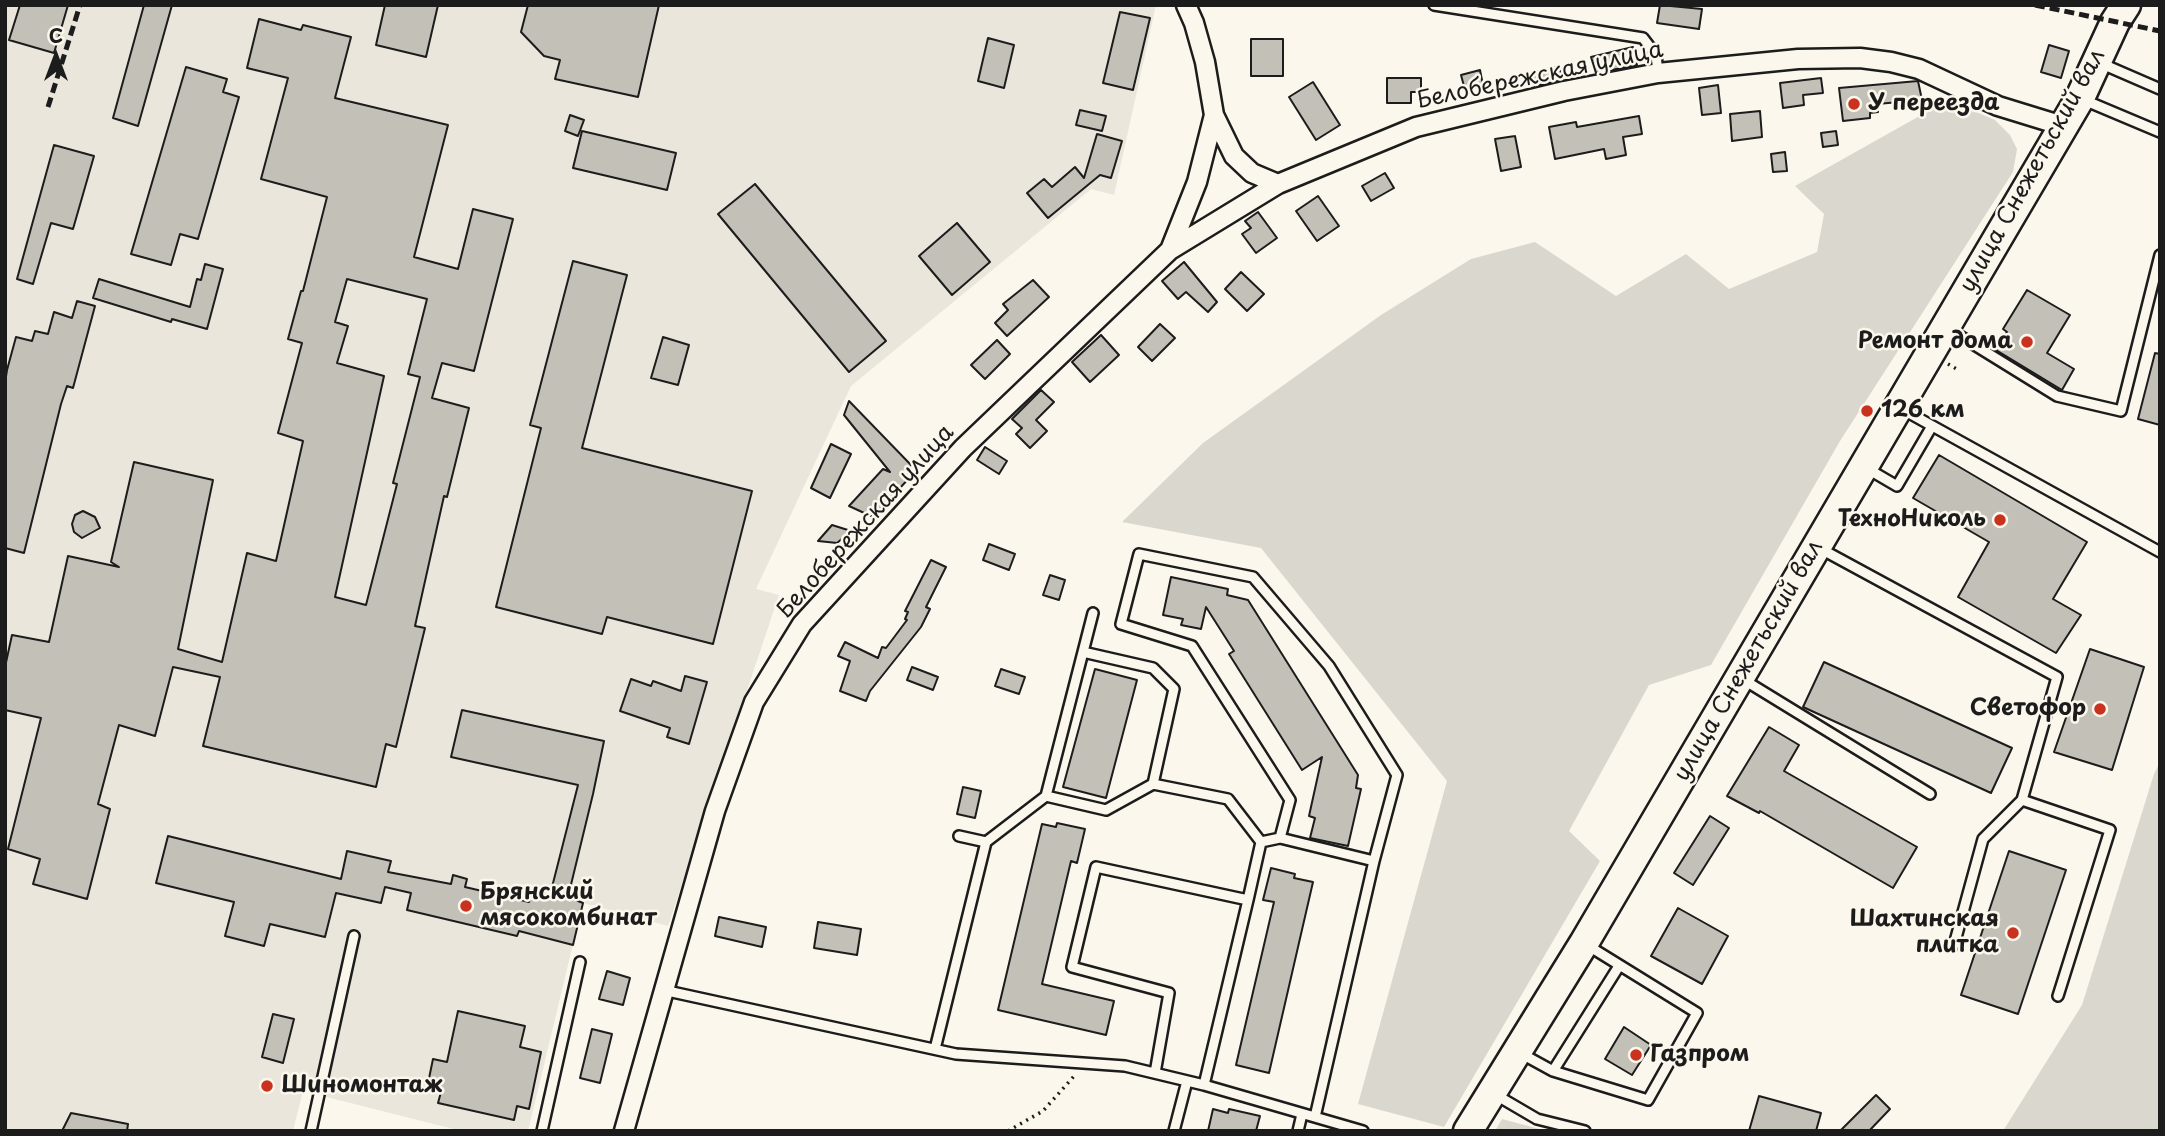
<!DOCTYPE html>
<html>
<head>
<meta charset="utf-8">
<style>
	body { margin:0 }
	#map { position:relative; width:2165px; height:1136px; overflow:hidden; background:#fbf7ec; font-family:"Playpen Sans",sans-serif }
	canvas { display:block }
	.frame { position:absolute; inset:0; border:7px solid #1c1c1c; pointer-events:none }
	.north { position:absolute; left:21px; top:21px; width:70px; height:70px; -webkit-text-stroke:5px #fbf7ec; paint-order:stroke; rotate:0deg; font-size:19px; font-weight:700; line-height:28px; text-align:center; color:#1c1c1c }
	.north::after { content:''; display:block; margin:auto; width:24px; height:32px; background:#1c1c1c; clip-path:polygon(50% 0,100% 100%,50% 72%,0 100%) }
</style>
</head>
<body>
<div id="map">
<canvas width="2165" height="1136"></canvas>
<div class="frame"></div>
<div class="north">С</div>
</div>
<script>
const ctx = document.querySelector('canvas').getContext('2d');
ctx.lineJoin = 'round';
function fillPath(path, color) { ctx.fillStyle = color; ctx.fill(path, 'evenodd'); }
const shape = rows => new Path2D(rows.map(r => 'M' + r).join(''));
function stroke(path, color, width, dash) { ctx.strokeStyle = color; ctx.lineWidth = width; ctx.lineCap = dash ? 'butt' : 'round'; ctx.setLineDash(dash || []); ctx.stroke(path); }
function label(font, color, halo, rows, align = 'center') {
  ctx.font = font + ' "Playpen Sans",sans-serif'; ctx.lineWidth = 5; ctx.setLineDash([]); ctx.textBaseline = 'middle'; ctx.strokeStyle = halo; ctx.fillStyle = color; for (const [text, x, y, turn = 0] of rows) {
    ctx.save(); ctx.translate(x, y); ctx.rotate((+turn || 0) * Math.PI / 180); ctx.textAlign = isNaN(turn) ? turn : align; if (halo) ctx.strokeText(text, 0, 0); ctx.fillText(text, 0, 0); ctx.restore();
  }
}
const built = shape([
	[5,5,1156,5,1114,195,1091,189,851,386,756,589,779,595,668,926,583,903,528,1131,461,1131,303,1091,293,1131,5,1131]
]);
const green = shape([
	[1948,100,1995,120,2010,135,2017,149,2013,172,1840,441,1711,665,1649,685,1569,831,1600,861,1444,1127,1358,1104,1447,781,1261,548,1122,522,1203,443,1381,315,1471,259,1535,242,1616,296,1686,254,1729,289,1817,252,1824,214,1795,186],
	[2160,762,2160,1131,2003,1131,2082,1005,2154,774],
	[1502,1119,1547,1131,1495,1131]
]);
const building = shape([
	[20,5,68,5,54,53,9,40,20,5],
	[144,5,172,5,138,126,113,118,144,5],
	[385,5,438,5,426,57,376,45,385,5],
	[528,5,659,5,638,97,555,79,560,60,544,56,521,32,528,5],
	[1660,5,1702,9,1699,29,1657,23,1660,5],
	[1120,12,1150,18,1133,90,1103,83,1120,12],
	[259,19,301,30,303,25,351,37,335,98,448,125,414,257,458,269,473,209,513,219,474,371,442,363,432,398,469,408,447,497,444,496,415,626,425,628,396,747,386,744,376,787,203,746,220,677,173,667,155,736,119,725,98,804,110,809,87,899,33,884,40,859,8,849,41,718,5,710,5,667,12,635,49,642,68,556,119,567,111,562,134,462,213,480,178,649,222,662,247,553,276,561,303,441,278,433,302,343,288,339,301,291,303,291,327,197,261,179,288,78,247,68,259,19],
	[347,279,427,299,408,374,420,377,393,483,397,484,366,605,335,597,384,376,337,363,348,326,335,322,347,279],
	[988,38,1014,45,1004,88,978,81,988,38],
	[1251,39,1283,39,1283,76,1251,76,1251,39],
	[2049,45,2069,51,2061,78,2041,72,2049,45],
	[1633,47,1637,65,1596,73,1591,57,1633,47],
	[1559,66,1563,80,1535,86,1532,73,1559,66],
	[186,67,227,79,223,92,239,97,198,239,180,234,171,265,131,254,186,67],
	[1480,70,1483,85,1465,90,1461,75,1480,70],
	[1387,78,1421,78,1421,92,1411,92,1411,103,1387,103,1387,78],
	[1821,78,1823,93,1803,95,1804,105,1783,108,1780,83,1821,78],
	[1918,81,1922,100,1877,104,1878,112,1870,113,1870,118,1843,121,1839,88,1918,81],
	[1313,82,1340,125,1316,140,1289,97,1313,82],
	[1718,85,1721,113,1702,115,1699,88,1718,85],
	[1080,110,1106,116,1102,131,1076,125,1080,110],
	[1760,111,1762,137,1732,141,1730,114,1760,111],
	[570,115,584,120,578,136,565,131,570,115],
	[1639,116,1642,134,1623,137,1626,155,1606,159,1604,149,1555,159,1549,127,1576,122,1577,127,1639,116],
	[582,131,676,153,667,190,573,168,582,131],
	[1836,131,1838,145,1823,147,1821,133,1836,131],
	[1097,134,1122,141,1111,178,1100,175,1048,218,1027,193,1044,179,1052,187,1075,167,1084,178,1097,134],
	[1515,136,1521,167,1501,171,1495,139,1515,136],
	[54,145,94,156,73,229,51,223,33,284,17,279,54,145],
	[1785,152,1787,171,1773,172,1771,154,1785,152],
	[1385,173,1394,188,1371,201,1362,186,1385,173],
	[755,184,886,341,849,372,718,214,755,184],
	[1318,196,1339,226,1317,241,1296,211,1318,196],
	[1258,212,1277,238,1256,253,1242,234,1251,228,1245,221,1258,212],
	[957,223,990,262,952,295,919,256,957,223],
	[573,261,627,275,582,448,752,491,713,644,607,617,602,634,496,607,541,428,530,425,573,261],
	[1184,262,1217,302,1208,312,1186,292,1178,299,1162,281,1184,262],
	[205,264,223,269,207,329,172,319,171,322,93,298,99,279,190,307,197,279,201,280,205,264],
	[1241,272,1264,294,1247,311,1225,289,1241,272],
	[1033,280,1049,297,1007,336,995,323,1008,310,1003,304,1033,280],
	[2027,290,2070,315,2047,353,2074,369,2062,390,1996,350,2007,332,2003,329,2027,290],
	[77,301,95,306,73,388,67,386,61,404,24,553,5,548,5,383,7,370,16,337,32,341,35,331,48,334,54,312,72,318,77,301],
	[1160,324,1175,338,1152,361,1138,347,1160,324],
	[1101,335,1119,355,1090,382,1072,362,1101,335],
	[663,337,689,345,678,385,651,378,663,337],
	[997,340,1010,354,985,379,971,365,997,340],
	[2155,353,2160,354,2160,425,2138,419,2155,353],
	[1041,390,1054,402,1036,420,1047,431,1030,448,1016,434,1022,428,1012,419,1041,390],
	[849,401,911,465,908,469,912,475,873,517,849,506,883,469,890,472,844,415,849,401],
	[831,444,851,454,830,498,811,488,831,444],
	[985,447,1007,461,999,474,977,460,985,447],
	[1939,455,2087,542,2053,599,2081,615,2056,653,1958,597,1989,542,1913,498,1939,455],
	[83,511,95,517,100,528,82,538,74,532,72,524,75,515,83,511],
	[832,525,851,531,837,543,818,541,832,525],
	[989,544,1015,554,1009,570,983,560,989,544],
	[931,560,946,567,926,607,930,609,921,627,870,691,866,701,840,691,850,661,838,656,845,642,878,658,882,647,886,648,907,620,905,619,908,612,905,611,931,560],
	[1050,575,1065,580,1059,600,1043,595,1050,575],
	[1171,577,1228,589,1227,595,1248,600,1358,775,1356,788,1361,789,1348,846,1310,838,1315,818,1309,816,1322,757,1302,770,1229,654,1234,651,1206,607,1201,629,1181,625,1183,619,1163,615,1171,577],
	[2090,649,2144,667,2112,770,2054,752,2090,649],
	[1824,662,2012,748,1991,793,1803,707,1824,662],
	[912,667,938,677,933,690,907,680,912,667],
	[1001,669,1025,677,1019,694,995,686,1001,669],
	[1095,669,1137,680,1106,798,1063,787,1095,669],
	[685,676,707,682,689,744,667,737,670,728,620,711,631,679,651,686,653,681,681,691,685,676],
	[462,710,604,741,593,794,568,897,583,903,573,945,519,931,517,936,407,910,411,893,385,887,381,903,336,893,325,937,270,924,264,946,225,936,234,902,156,883,168,836,341,879,347,851,391,861,388,872,451,884,453,875,467,879,465,887,529,902,532,891,550,895,578,785,451,757,462,710],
	[1769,727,1799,745,1784,771,1917,847,1893,888,1760,811,1759,813,1727,796,1769,727],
	[963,787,981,791,975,818,957,814,963,787],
	[1710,816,1729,828,1693,885,1674,873,1710,816],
	[1057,823,1085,829,1077,863,1071,861,1042,984,1114,1001,1106,1035,998,1010,1042,824,1056,827,1057,823],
	[2009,851,2066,870,2018,1014,1961,995,2009,851],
	[1271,868,1295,874,1294,878,1313,882,1269,1073,1236,1065,1274,902,1263,900,1271,868],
	[1678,908,1728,936,1702,984,1651,956,1678,908],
	[719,917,766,927,762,947,715,936,719,917],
	[818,922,861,929,857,955,814,948,818,922],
	[607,971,630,978,623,1005,599,999,607,971],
	[458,1011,525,1026,520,1047,541,1052,529,1109,517,1106,514,1120,438,1103,441,1092,427,1088,433,1059,447,1062,458,1011],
	[273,1014,294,1019,283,1063,262,1057,273,1014],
	[1624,1027,1651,1045,1632,1075,1605,1059,1624,1027],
	[592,1029,612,1034,600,1083,580,1078,592,1029],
	[1876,1095,1890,1109,1869,1131,1840,1131,1876,1095],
	[1759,1096,1821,1113,1816,1131,1749,1131,1759,1096],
	[1213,1109,1228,1113,1229,1109,1260,1116,1256,1131,1208,1131,1213,1109],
	[71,1113,128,1124,127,1131,62,1131,71,1113]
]);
const path = shape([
	[1948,364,1960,371],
	[1008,1131,1043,1111,1075,1075]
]);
const lane = shape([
	[1434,5,1643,38,1656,55,1658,73],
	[2100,63,2160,89],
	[2084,100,2160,132],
	[1947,328,2057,396,2121,411,2160,255],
	[1900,408,2160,552],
	[1868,469,1897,486,1932,426],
	[1821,549,2057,677,2022,800,1983,839,1954,945],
	[1083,652,1153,668,1174,689,1153,784],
	[1744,680,1930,794],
	[1046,796,1093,613],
	[2022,800,2110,830,2058,996],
	[986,842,1046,796,1106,810,1153,784,1228,799,1261,842],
	[1248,900,1261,842,1280,838,1290,800,1192,646,1121,624,1139,554,1253,577,1329,666,1397,775,1374,861,1280,838],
	[663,990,956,1054,1125,1066,1204,1085,1363,1131],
	[935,1049,986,842,959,836],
	[1522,1054,1553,1071,1648,1100,1697,1013,1587,945],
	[1553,1071,1619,966],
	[1155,1073,1169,993,1072,967,1096,867,1248,900,1204,1085],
	[1496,1095,1537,1119,1585,1131],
	[1315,1117,1374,861],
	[311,1131,354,936],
	[542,1131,580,962],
	[1174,1131,1187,1081],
	[1298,1131,1302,1114]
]);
const street = shape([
	[1214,115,1234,156,1252,173,1278,184],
	[1170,250,1197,182,1214,115,1205,62,1194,23,1186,5],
	[624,1131,715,811,754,702,802,624,963,448,1170,250,1278,184,1416,127,1564,91,1658,73,1798,59,1860,58,1891,62,1919,69,1998,106,2063,126]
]);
const primary = shape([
	[1468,1131,1584,943,1976,275,2080,98,2115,22,2126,5]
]);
const rail = shape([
	[2035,5,2160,31],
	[48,107,80,5]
]);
const markers = [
	[1854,104,7,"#c8321e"],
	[2027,342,7,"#c8321e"],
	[1867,411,7,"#c8321e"],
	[2000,520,7,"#c8321e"],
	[2100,709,7,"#c8321e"],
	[466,906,7,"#c8321e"],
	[2013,933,7,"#c8321e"],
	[1636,1055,7,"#c8321e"],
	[267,1086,7,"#c8321e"]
];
const streetNames = [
	["Белобережская улица",1540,76,-12],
	["улица Снежетьский вал",2033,171,-61],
	["Белобережская улица",866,522,-48],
	["улица Снежетьский вал",1749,661,-60]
];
const poiNames = [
	["У переезда",1868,104],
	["Ремонт дома",2013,342,"right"],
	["126 км",1881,411],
	["ТехноНиколь",1986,520,"right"],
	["Светофор",2086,709,"right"],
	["Брянский",480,893],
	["мясокомбинат",480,919],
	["Шахтинская",1999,920,"right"],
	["плитка",1999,946,"right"],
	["Газпром",1650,1055],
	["Шиномонтаж",281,1086]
];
fillPath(built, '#eae6dc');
fillPath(green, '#dad7ce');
fillPath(building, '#c3c0b8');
stroke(building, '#1c1c1c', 2);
stroke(lane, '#1c1c1c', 14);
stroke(street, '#1c1c1c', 23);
stroke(primary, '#1c1c1c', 33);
stroke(path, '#1c1c1c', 3.5, [2, 5]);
stroke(lane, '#fbf7ec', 9);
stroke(street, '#fbf7ec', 18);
stroke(primary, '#fbf7ec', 28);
stroke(rail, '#1c1c1c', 5, [10, 5]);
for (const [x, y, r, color] of markers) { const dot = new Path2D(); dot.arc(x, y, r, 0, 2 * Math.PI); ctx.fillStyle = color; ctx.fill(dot); stroke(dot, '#fbf7ec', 2.5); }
label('23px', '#1c1c1c', '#fbf7ec', streetNames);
label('bold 23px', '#1c1c1c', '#fbf7ec', poiNames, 'left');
</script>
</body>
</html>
